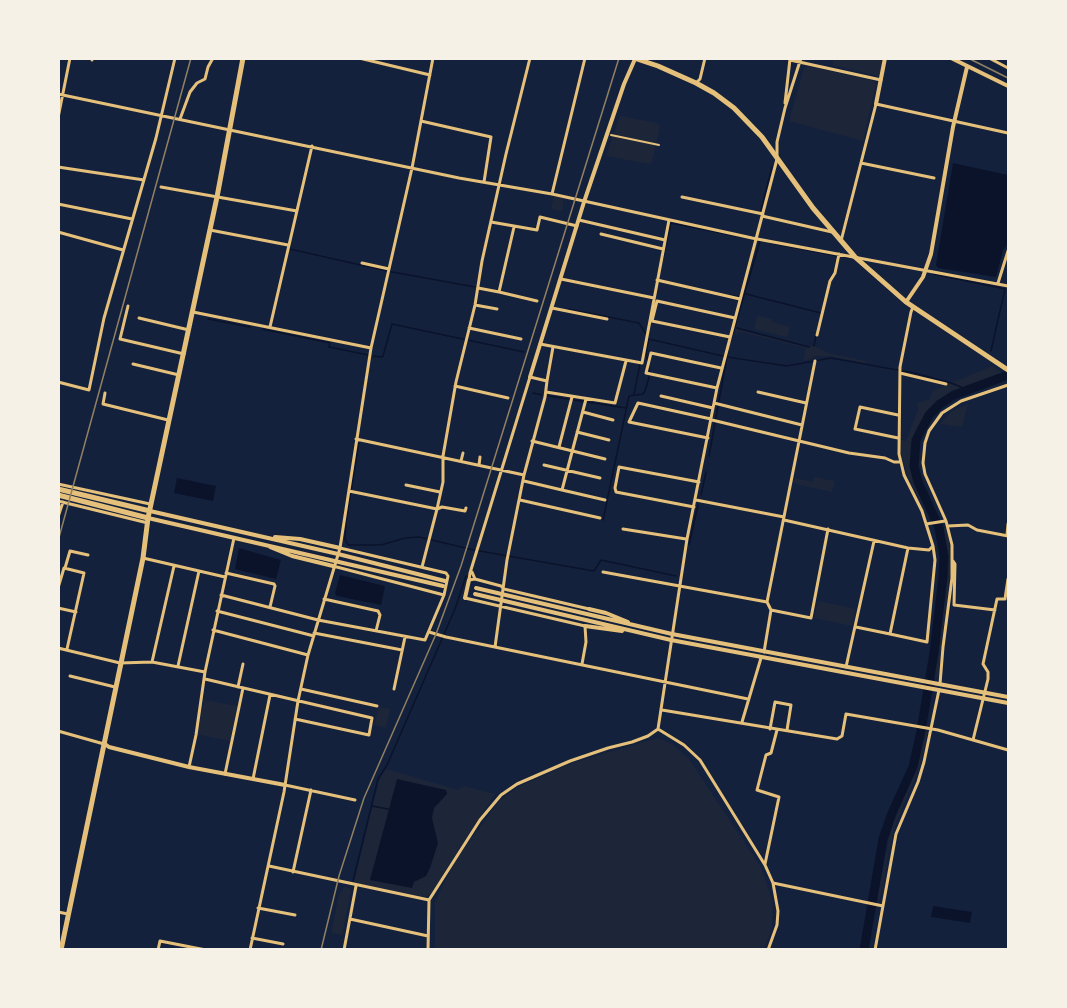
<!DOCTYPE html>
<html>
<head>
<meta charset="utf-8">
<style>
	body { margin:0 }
	#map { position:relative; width:1067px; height:1008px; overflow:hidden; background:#14213d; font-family:"Fira Sans Condensed",sans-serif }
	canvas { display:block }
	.frame { position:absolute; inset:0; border:60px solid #f6f1e7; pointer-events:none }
</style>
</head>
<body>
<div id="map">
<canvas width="1067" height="1008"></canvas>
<div class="frame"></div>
</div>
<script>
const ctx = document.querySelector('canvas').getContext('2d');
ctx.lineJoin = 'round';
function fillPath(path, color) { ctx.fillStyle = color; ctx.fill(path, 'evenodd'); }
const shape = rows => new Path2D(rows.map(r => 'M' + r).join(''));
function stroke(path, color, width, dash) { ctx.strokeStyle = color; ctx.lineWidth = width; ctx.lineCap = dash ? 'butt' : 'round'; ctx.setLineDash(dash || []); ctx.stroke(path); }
const green = shape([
	[834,59,884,59,881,77,832,65],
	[807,66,874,81,876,84,863,141,789,121,804,68],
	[620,116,657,123,660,126,652,162,650,164,606,156],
	[554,196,564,198,562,211,551,209],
	[757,316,772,319,772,322,790,327,787,337,754,329],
	[736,329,806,347,814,346,831,354,866,361,865,363,830,356,817,356,803,361,806,348,738,331,737,335,735,334],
	[992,366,1004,374,951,395,930,411,918,430,911,459,920,492,928,505,933,518,929,518,907,475,901,453,900,440,906,441,918,410,917,403,930,399,932,392,942,387],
	[968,404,962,427,940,424,952,411],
	[814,477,835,481,832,492,796,484,794,481,795,478,813,482],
	[941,527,946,528,949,538,950,574,938,678,933,677,942,623,947,561],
	[818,601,856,609,852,626,814,618],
	[204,700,237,706,230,741,197,734],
	[379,707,390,709,386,728,374,725],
	[924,731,928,732,920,766,896,823,888,854,883,888,880,899,877,900,892,826,917,766],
	[658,738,672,744,689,759,760,866,773,902,772,927,764,950,435,949,435,902,455,861,500,800,520,786,572,763],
	[386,769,458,790,464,786,495,794,451,861,434,891,426,897,354,883,379,780],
	[344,887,349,888,351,891,342,935,331,933,339,894]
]);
const water = shape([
	[953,163,1008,175,1008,244,1003,250,996,277,938,268,936,265],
	[177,478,216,486,213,501,174,493],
	[239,548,281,560,276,579,235,569],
	[340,575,385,586,381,605,337,596,335,593],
	[397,779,446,790,447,794,434,808,432,818,438,843,430,868,426,876,414,882,412,888,370,880],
	[933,906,972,912,970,923,931,917]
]);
const stream = shape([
	[761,210,772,167],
	[770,243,838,256],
	[290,249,387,271,475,287],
	[843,257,849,258],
	[663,258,671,223,741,237],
	[933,274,1005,289,991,351],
	[829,280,834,273,837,257],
	[746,294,821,313],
	[730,295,740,297],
	[568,309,639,323,646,334],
	[208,319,250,327],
	[737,328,809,347],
	[262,329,330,343,329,347,368,355],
	[731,340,760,241],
	[814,346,816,335],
	[373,356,381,357,383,356,392,324,524,352],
	[648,362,646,352,649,339,727,357,787,366,831,358,914,373,951,383,961,387,963,392],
	[533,393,542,395],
	[634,394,640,364],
	[548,396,626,408],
	[359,442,346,522,345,539,348,545,381,545,405,538,419,537,474,550,594,571,601,560,676,576],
	[709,456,728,351],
	[701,495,706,472],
	[603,520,629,396,643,394,645,391,650,374,649,367],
	[689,545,698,505],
	[372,806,388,809],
	[353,881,378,779,387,765,455,609,466,576]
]);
const river = shape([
	[864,950,883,839,892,813,913,767,921,731,934,653,943,577,944,557,939,528,918,482,914,466,916,440,929,415,940,404,954,395,1008,375]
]);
const pedestrian = shape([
	[611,135,659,145]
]);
const minor = shape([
	[359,58,430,75],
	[989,58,1008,68],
	[92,60,92,58],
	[790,60,881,80],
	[696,83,700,79,705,58],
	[58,94,459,178,552,194,752,238,1008,286],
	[785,103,790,59],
	[58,118,70,58],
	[180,119,190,92,197,83,205,79,208,67,213,58],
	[421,121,491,137,484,182],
	[861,163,934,178],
	[58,167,144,180],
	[161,187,297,211],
	[552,194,585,58],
	[682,197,763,214],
	[58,204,132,219],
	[762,216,832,232],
	[579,220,665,240],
	[491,222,537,230,540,217,577,226],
	[210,230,288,245],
	[58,232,123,250],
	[601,234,663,249],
	[841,241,876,104,1008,133],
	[362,263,389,269],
	[561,279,654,298],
	[657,280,740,299],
	[998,283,1008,251],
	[478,288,499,292,514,227],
	[499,292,537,301],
	[475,305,497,309],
	[128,306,120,339,184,354],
	[552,308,607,319],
	[193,312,371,348],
	[139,318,189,330],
	[270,327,312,146],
	[469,328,521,339],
	[817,335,830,281,835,273,839,254],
	[730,337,652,321,657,301,735,318],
	[540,344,642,363,669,220],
	[133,364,179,375],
	[900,373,946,384],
	[547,381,553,347],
	[58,382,89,390,104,318,156,138,175,58],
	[455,386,508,398],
	[717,388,646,373,651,353,721,368],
	[546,392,615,403,626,361],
	[758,392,806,403],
	[105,393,103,404,168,420],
	[661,396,713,408],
	[714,403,802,425],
	[583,412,613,420],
	[712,420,849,453,885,458,894,462,900,462],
	[577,432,609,440],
	[708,438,629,422,638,403,711,419],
	[898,438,855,429,860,407,898,415],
	[356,439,524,475],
	[532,441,605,459],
	[559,447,572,397],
	[461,461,463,453],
	[479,465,480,457],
	[544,465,600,478],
	[524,481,562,490,586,399],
	[58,484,150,504],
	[406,485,440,492],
	[562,490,605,500],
	[349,491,437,509,442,507,465,511,466,508],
	[520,500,600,518],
	[696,500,784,517],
	[58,501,148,523],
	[694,507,616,492,615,488,619,467,699,482],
	[58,517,63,502],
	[784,520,908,548,929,550,933,546,922,511,904,475,899,454,900,367,911,312,913,307],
	[926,524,945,521],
	[948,526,968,525,977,530,1008,536],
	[623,529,686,539],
	[1007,535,1008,524],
	[143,558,225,577],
	[953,561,955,564,954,605,995,610],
	[333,566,444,595],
	[422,567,437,509,443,482,443,456,456,382,475,305,482,261,506,154,530,58],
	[65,568,70,551,88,555],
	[472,572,475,579,501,586,504,589,589,609],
	[603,572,767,602,815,361],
	[226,573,274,584,275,586,270,607],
	[475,579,469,580,470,573,530,377,547,381,545,397,524,475,507,560,495,647],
	[58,588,64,568,84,573,67,649],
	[221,595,318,620,425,640,444,595,448,576,446,573,340,548],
	[465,598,585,626,586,642,582,664],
	[324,599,378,611,380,615,376,631],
	[767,602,771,610,811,618,828,529],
	[58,608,76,612],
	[217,611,314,636],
	[856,627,890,634,908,548],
	[213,630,308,655],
	[429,632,446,637,748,699],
	[314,633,402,650],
	[890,634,927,642,935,560,933,546],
	[58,648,120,663,152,662,205,672],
	[764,652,771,610],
	[152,662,174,566],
	[178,666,199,571],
	[846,667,874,541],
	[70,676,115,687],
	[205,679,372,718,369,735,295,719],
	[940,684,943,647,952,578,952,545,946,521,925,474,923,463,925,443,929,431,942,413,961,401,1008,385],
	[238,687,243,664],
	[301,689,377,706],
	[394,689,405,637],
	[662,710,837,739,842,736,846,714,938,730,1008,750],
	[742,722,761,658],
	[658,729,684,745,700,760,765,865,773,883,778,911,777,925,768,950],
	[770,729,775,702,791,705,787,730],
	[58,731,104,744],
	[973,740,988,679,988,672,983,664,997,599,1005,599,1008,579],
	[189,767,196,735,205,672,234,538],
	[225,774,243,688],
	[253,779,270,695],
	[285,785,355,800],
	[765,864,779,797,757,790,766,755,771,753,777,730],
	[269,866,429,900],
	[293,872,311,790],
	[773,883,883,906],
	[258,908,295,915],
	[58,912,68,914],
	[350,919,428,936],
	[252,938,283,944],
	[158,950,160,941,206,950],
	[250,950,284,792,298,701,308,655,340,548,371,348,412,168,433,58],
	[344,950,356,886],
	[428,950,429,900,480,820,501,795,517,784,570,761,608,748,632,742,648,736,658,729,687,539,717,388,777,159,777,142,785,108,801,58],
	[875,950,896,834,918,782,924,762,939,690]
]);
const tertiary = shape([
	[951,58,1008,86],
	[876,104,885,58],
	[906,302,923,277,931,254,953,127,967,67],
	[530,377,584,202,624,84,635,59],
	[150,511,338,554,445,581],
	[148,518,443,586],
	[275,537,300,539,340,548],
	[270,547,292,556,333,566],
	[476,588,672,634,1008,697],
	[475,594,671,640,1008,703],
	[465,598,469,580],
	[589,609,606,613,628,622],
	[585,626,622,631],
	[105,744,109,747,189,767,285,785]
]);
const trunk = shape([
	[634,58,658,66,696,83,714,93,734,108,762,137,813,208,855,257,906,302,1008,370],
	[58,489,150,511],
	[58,495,148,518],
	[61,950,143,558,148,518,217,197,243,58]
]);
const rail = shape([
	[968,58,1008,78],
	[58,541,191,58],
	[321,950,339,876,364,798,436,634,461,566,619,58]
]);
fillPath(green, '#1d2539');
fillPath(water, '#0b132b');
stroke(stream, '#0b132b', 1.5);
stroke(river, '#0b132b', 9);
stroke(pedestrian, '#e5c07b', 2);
stroke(minor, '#e5c07b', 3);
stroke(tertiary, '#e5c07b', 4);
stroke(trunk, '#e5c07b', 5);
stroke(rail, '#918062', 1.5);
</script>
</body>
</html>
